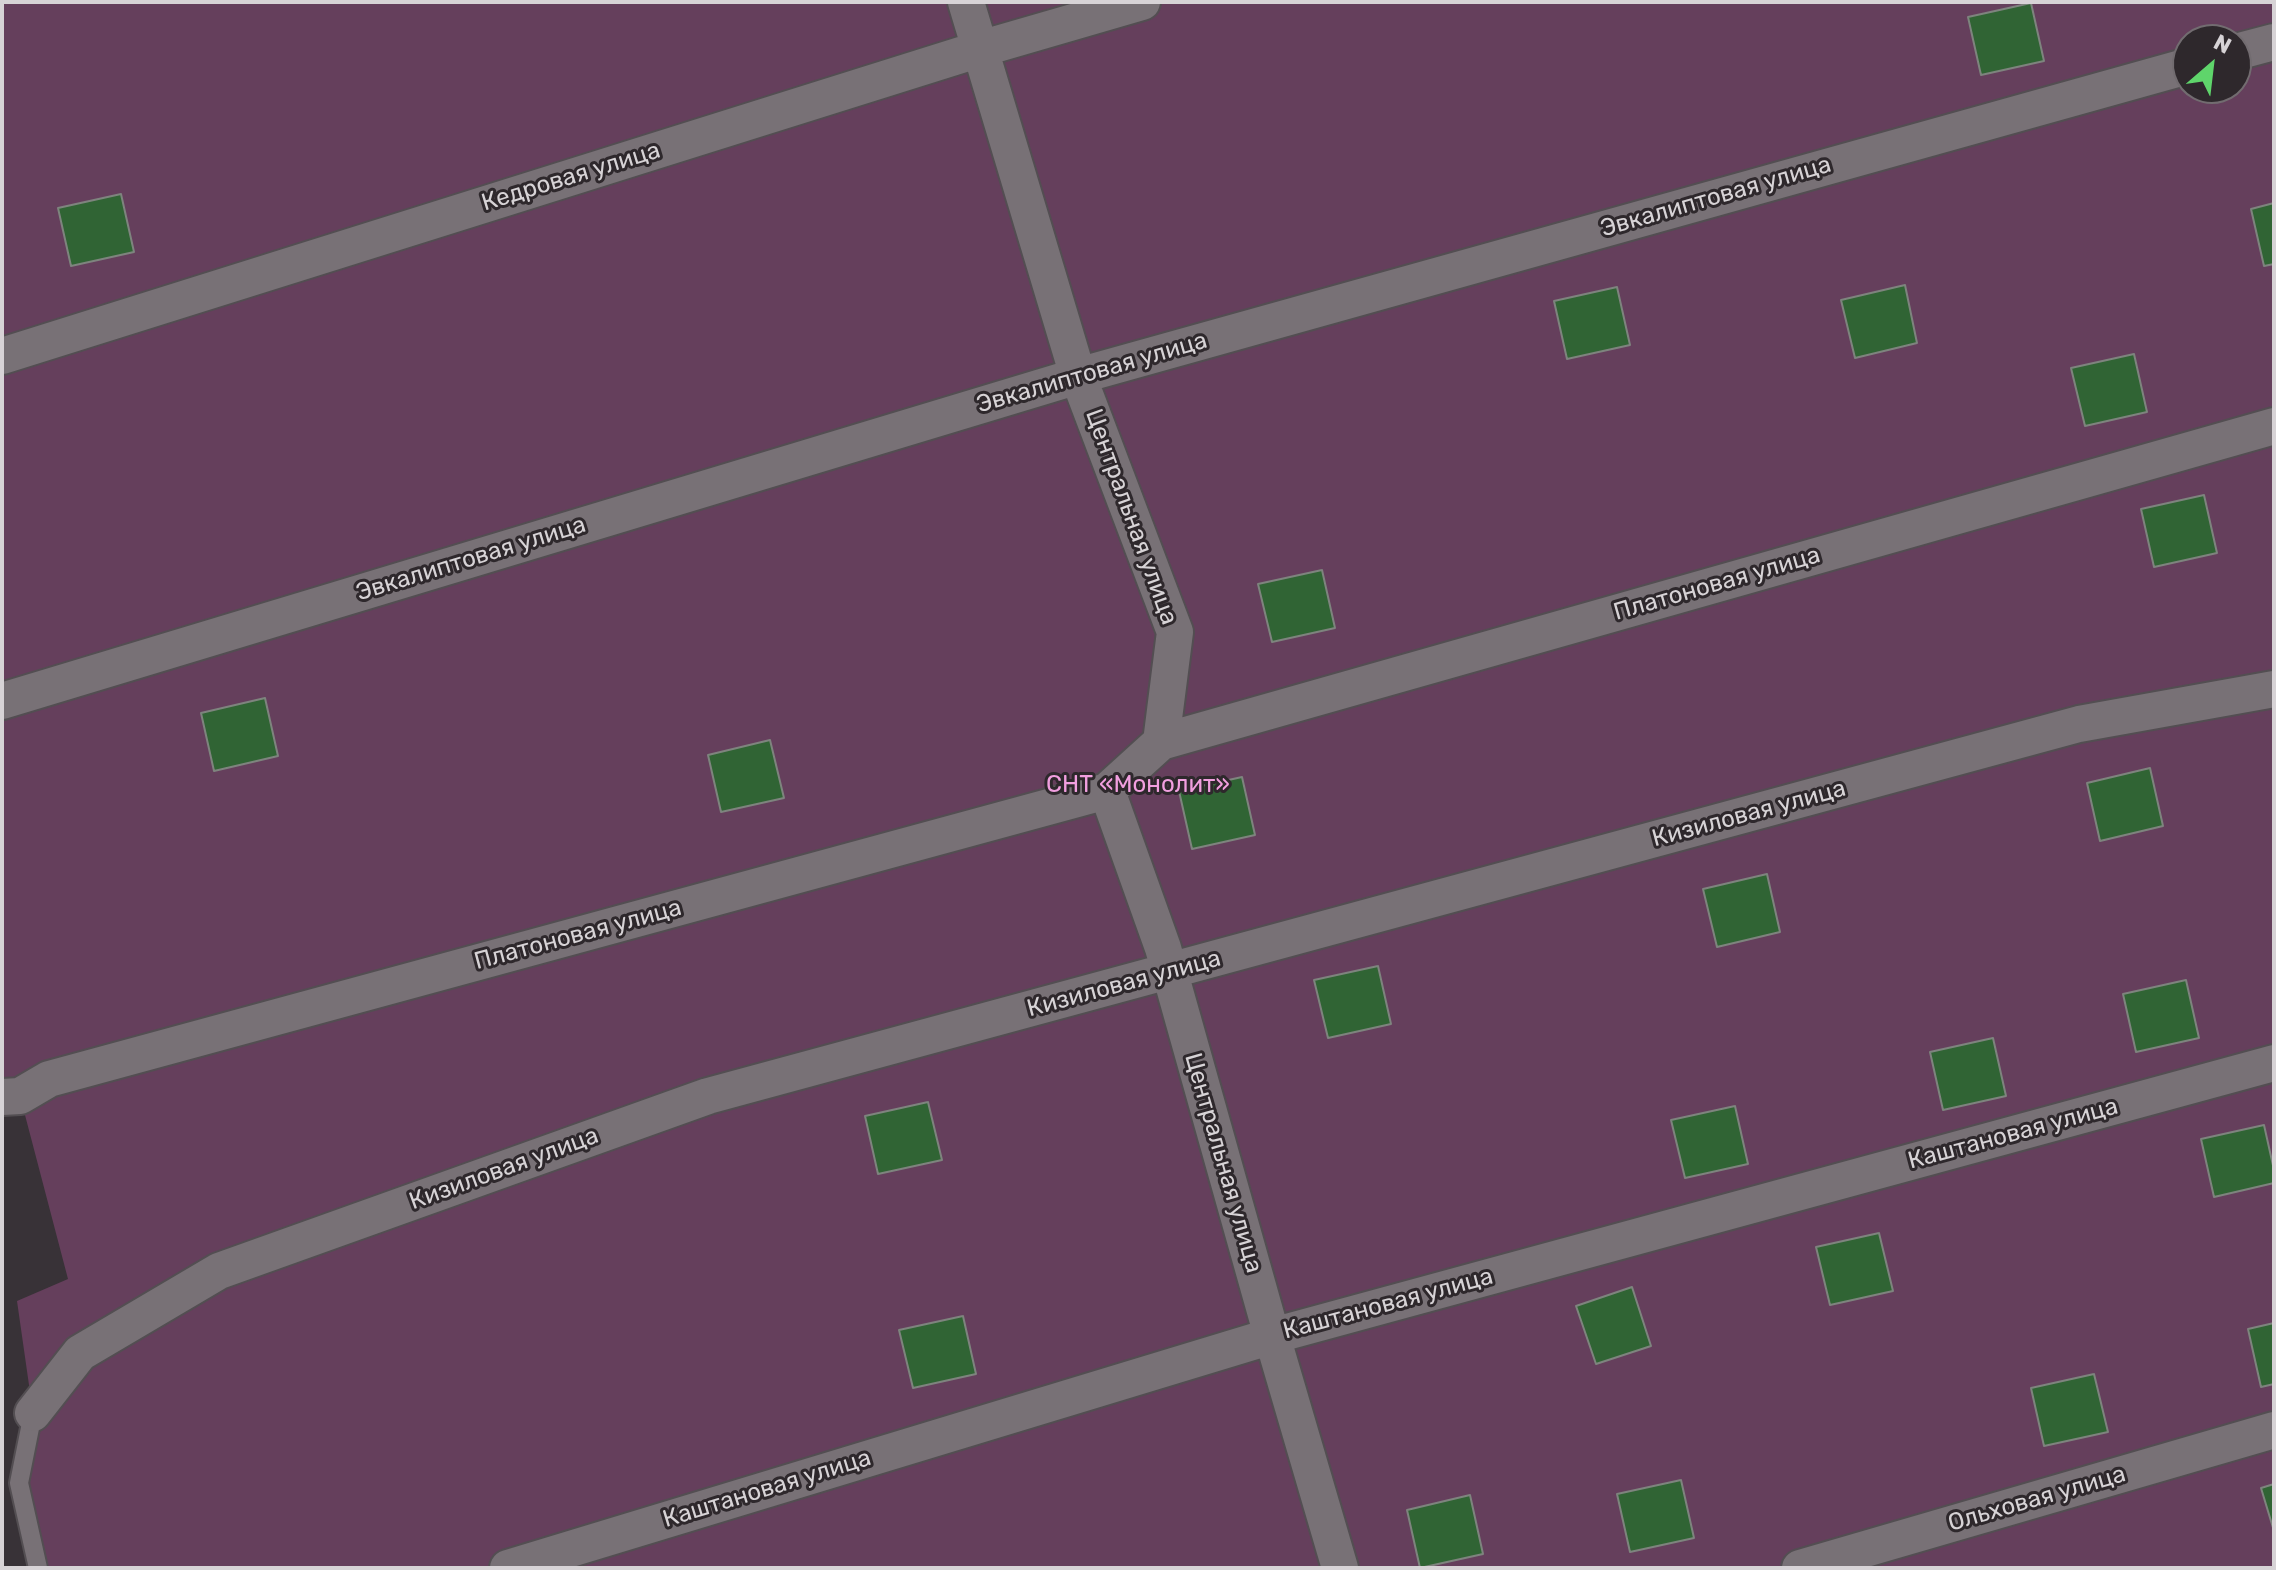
<!DOCTYPE html>
<html>
<head>
<meta charset="utf-8">
<style>
	body { margin:0 }
	#map { position:relative; width:2276px; height:1570px; overflow:hidden; background:#383237; font-family:Rubik,sans-serif }
	canvas { display:block }
	.frame { position:absolute; inset:0; border:4px solid #d7d3d6; pointer-events:none }
	.north { position:absolute; left:2172px; top:24px; width:80px; height:80px; box-sizing:border-box; background:#2e282c; border:2px solid #726c70; border-radius:50%; rotate:28deg; font-size:22px; font-weight:700; line-height:32px; text-align:center; color:#d7d3d6 }
	.north::after { content:''; display:block; margin:auto; width:28px; height:36px; background:#5fd56b; clip-path:polygon(50% 0,100% 100%,50% 72%,0 100%) }
</style>
</head>
<body>
<div id="map">
<canvas width="2276" height="1570"></canvas>
<div class="frame"></div>
<div class="north">N</div>
</div>
<script>
const ctx = document.querySelector('canvas').getContext('2d');
ctx.lineJoin = 'round';
function fillPath(path, color) { ctx.fillStyle = color; ctx.fill(path, 'evenodd'); }
const shape = rows => new Path2D(rows.map(r => 'M' + r).join(''));
function stroke(path, color, width, dash) { ctx.strokeStyle = color; ctx.lineWidth = width; ctx.lineCap = dash ? 'butt' : 'round'; ctx.setLineDash(dash || []); ctx.stroke(path); }
function label(font, color, halo, rows, align = 'center') {
  ctx.font = font + ' Rubik,sans-serif'; ctx.lineWidth = 6; ctx.setLineDash([]); ctx.textBaseline = 'middle'; ctx.strokeStyle = halo; ctx.fillStyle = color; for (const [text, x, y, turn = 0] of rows) {
    ctx.save(); ctx.translate(x, y); ctx.rotate((+turn || 0) * Math.PI / 180); ctx.textAlign = isNaN(turn) ? turn : align; if (halo) ctx.strokeText(text, 0, 0); ctx.fillText(text, 0, 0); ctx.restore();
  }
}
const green = shape([
	[2,2,2274,2,2274,1568,38,1568,19,1483,33,1413,17,1301,68,1279,20,1096,2,1097],
	[2188,40,2236,40,2236,88,2188,88]
]);
const building = shape([
	[2031,3,2044,61,1981,75,1968,17,2031,3],
	[121,194,134,252,71,266,58,208,121,194],
	[2274,203,2274,264,2264,266,2251,209,2274,203],
	[1905,285,1917,343,1855,358,1841,300,1905,285],
	[1617,287,1630,345,1567,359,1554,301,1617,287],
	[2134,354,2147,412,2085,426,2071,368,2134,354],
	[2204,495,2217,553,2154,567,2141,509,2204,495],
	[1322,570,1335,628,1272,642,1258,584,1322,570],
	[265,698,278,756,214,771,201,713,265,698],
	[770,740,784,798,721,812,708,755,770,740],
	[2150,768,2163,826,2100,841,2087,783,2150,768],
	[1242,777,1255,835,1192,849,1179,791,1242,777],
	[1767,874,1780,932,1717,947,1703,889,1767,874],
	[1378,966,1391,1024,1328,1038,1314,980,1378,966],
	[2186,980,2199,1038,2136,1052,2123,994,2186,980],
	[1993,1038,2006,1096,1943,1110,1930,1052,1993,1038],
	[928,1102,942,1160,878,1174,865,1116,928,1102],
	[1735,1106,1748,1164,1685,1178,1671,1120,1735,1106],
	[2264,1125,2274,1170,2274,1183,2214,1197,2201,1139,2264,1125],
	[1879,1233,1893,1291,1830,1305,1816,1247,1879,1233],
	[1632,1287,1651,1346,1596,1364,1576,1306,1632,1287],
	[963,1316,976,1374,913,1388,899,1330,963,1316],
	[2274,1323,2274,1384,2261,1387,2248,1329,2274,1323],
	[2094,1374,2108,1432,2044,1446,2031,1388,2094,1374],
	[1681,1480,1694,1538,1630,1552,1617,1494,1681,1480],
	[2274,1484,2274,1531,2261,1488,2274,1484],
	[1470,1495,1483,1554,1420,1568,1407,1510,1470,1495]
]);
const service = shape([
	[33,1413,19,1483,38,1568]
]);
const minor = shape([
	[966,2,1078,376,1175,632,1161,742,1107,791,1163,948,1272,1336,1340,1568],
	[2236,52,2274,42],
	[2,356,980,49,1142,2],
	[2,701,1078,376,2188,66],
	[1161,742,2274,426],
	[2,1097,20,1096,49,1079,1107,791],
	[33,1413,80,1353,219,1271,708,1096,2079,724,2274,689],
	[508,1568,1272,1336,2274,1063],
	[1800,1568,2274,1430]
]);
const streetNames = [
	["Кедровая улица",571,177,-17],
	["Эвкалиптовая улица",1716,197,-16],
	["Эвкалиптовая улица",1092,373,-16],
	["Центральная улица",1131,517,70],
	["Эвкалиптовая улица",471,559,-17],
	["Платоновая улица",1717,584,-16],
	["Кизиловая улица",1749,814,-15],
	["Платоновая улица",578,935,-15],
	["Кизиловая улица",1124,984,-15],
	["Каштановая улица",2013,1134,-15],
	["Центральная улица",1223,1163,74],
	["Кизиловая улица",504,1169,-20],
	["Каштановая улица",1388,1304,-15],
	["Каштановая улица",767,1489,-17],
	["Ольховая улица",2037,1499,-16]
];
const parkNames = [
	["СНТ «Монолит»",1138,785]
];
fillPath(green, '#653f5c');
fillPath(building, '#306434');
stroke(building, '#7e847e', 2);
stroke(service, '#534e52', 22);
stroke(minor, '#534e52', 40);
stroke(service, '#787176', 18);
stroke(minor, '#787176', 36);
label('24px', '#d7d3d6', '#2e282c', streetNames);
label('24px', '#f19fdf', '#2e282c', parkNames);
</script>
</body>
</html>
